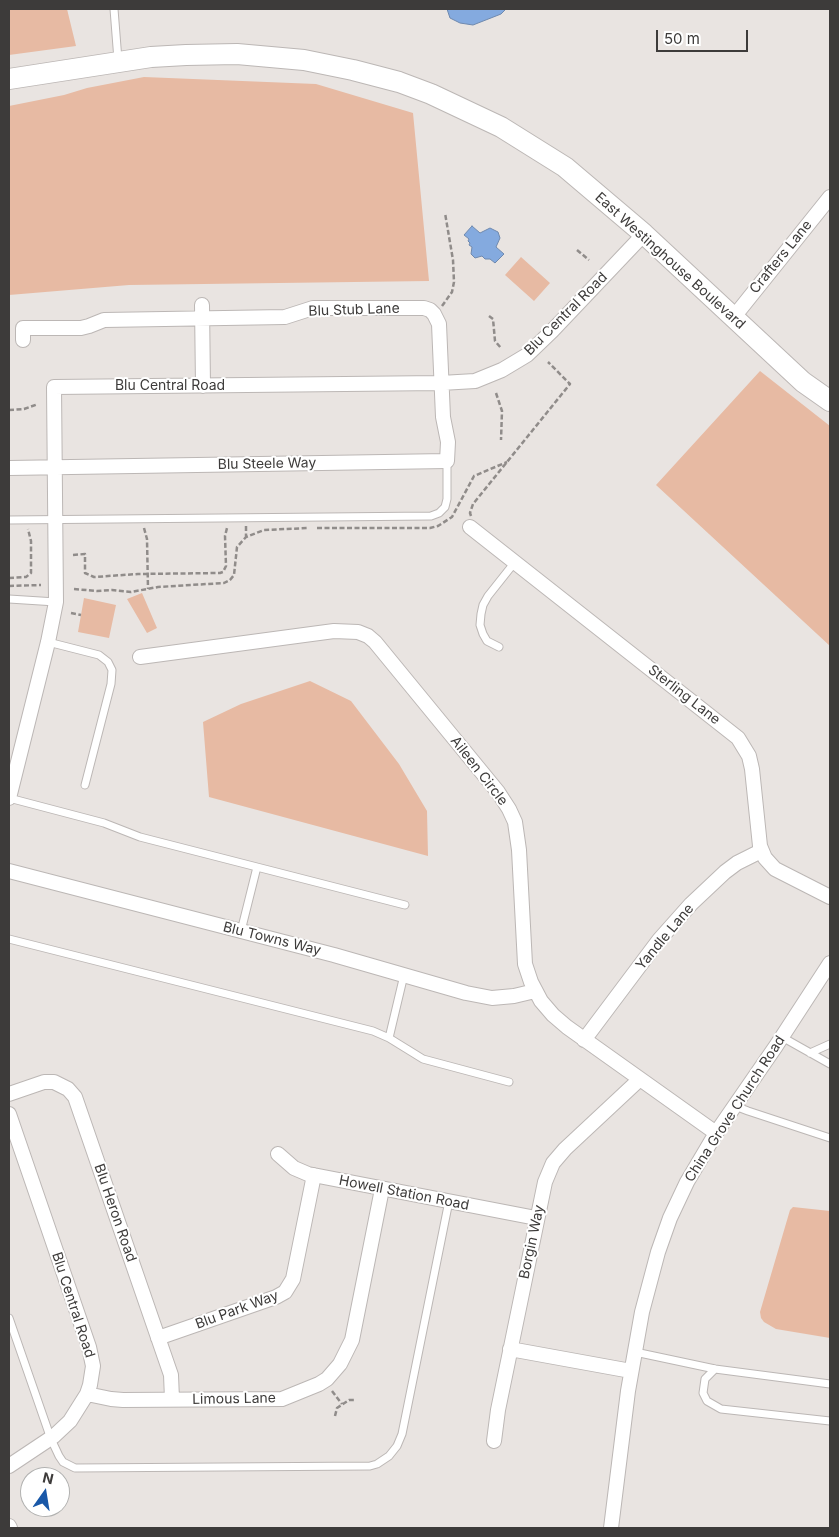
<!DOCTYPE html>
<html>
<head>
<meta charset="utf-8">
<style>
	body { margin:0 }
	#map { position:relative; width:839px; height:1537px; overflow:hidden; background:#e9e4e1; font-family:Inter,sans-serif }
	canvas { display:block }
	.frame { position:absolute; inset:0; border:10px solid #3d3b3a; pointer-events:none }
	.north { position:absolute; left:20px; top:1467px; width:50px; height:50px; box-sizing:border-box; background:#fff; border:1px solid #b1b1b0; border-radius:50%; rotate:13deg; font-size:14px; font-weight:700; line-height:20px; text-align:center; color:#3d3b3a }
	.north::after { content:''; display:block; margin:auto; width:18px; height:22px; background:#1958a8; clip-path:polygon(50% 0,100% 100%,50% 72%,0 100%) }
	.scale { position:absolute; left:656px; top:30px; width:92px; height:22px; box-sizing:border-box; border:2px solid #3d3b3a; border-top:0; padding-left:6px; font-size:15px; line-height:18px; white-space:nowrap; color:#3d3b3a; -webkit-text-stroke:4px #fff; paint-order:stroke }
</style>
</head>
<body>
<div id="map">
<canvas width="839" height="1537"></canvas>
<div class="frame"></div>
<div class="north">N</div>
<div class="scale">50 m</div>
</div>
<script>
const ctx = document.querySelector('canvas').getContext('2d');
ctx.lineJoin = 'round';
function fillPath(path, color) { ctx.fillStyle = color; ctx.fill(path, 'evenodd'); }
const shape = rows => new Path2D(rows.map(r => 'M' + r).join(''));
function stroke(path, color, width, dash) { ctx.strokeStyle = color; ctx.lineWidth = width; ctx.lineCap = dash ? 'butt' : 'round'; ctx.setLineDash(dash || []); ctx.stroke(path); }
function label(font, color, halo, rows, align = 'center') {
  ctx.font = font + ' Inter,sans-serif'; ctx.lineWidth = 4; ctx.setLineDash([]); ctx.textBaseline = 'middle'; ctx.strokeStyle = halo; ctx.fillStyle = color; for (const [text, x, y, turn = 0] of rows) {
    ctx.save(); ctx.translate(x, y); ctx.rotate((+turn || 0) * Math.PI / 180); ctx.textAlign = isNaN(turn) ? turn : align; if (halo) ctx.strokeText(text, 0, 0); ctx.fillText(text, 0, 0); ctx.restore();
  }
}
const green = shape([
	[9,9,67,9,76,46,9,55],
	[144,77,316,84,413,113,429,281,129,285,9,295,9,106,64,95,87,88],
	[521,257,550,283,534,301,505,275],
	[760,371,830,426,830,646,656,485],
	[142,593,157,628,147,633,127,599],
	[84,598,116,605,109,638,78,632],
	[310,681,351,701,399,764,427,811,428,856,209,797,203,722,241,704],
	[793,1207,830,1211,830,1338,776,1329,764,1322,761,1318,760,1312,790,1210]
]);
const water = shape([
	[447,9,506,9,501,14,473,25,460,23,450,18,447,9],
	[472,226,480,233,490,228,498,232,500,238,496,247,504,254,495,263,490,259,485,259,482,256,475,258,471,254,472,247,469,245,470,243,468,241,469,239,464,235,472,226]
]);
const path = shape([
	[577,250,589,260],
	[442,306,452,292,454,282,453,260,445,213],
	[489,316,493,319,495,341,501,348],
	[496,393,502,411,501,440],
	[9,410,24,409,38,404],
	[471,516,470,513,473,504,570,384,548,362],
	[246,526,246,537],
	[144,528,147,539,148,589],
	[317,528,430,528,438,526,452,517,474,476,507,462],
	[73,555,85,554,85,573,94,577,138,574,220,573,223,572,226,566,225,536,227,528],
	[9,578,26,577,31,573,31,541,28,529],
	[9,586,41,585],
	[74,589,97,591,112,590,131,592,158,587,224,583,230,580,234,575,237,547,246,537,264,530,309,528],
	[71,613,81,615],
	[332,1391,342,1404],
	[335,1416,337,1408,349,1400,354,1400]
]);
const lane = shape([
	[114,9,118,60],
	[9,520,431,516,439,513,445,507,447,499,447,461],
	[9,599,56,602],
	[48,642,99,655,108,662,112,670,111,684,85,785],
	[499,647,487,641,483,634,480,625,481,614,483,605,488,596,515,562],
	[9,798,104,823,140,837,405,905],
	[241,931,257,867],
	[9,939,373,1031,389,1038,423,1059,509,1082],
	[782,1037,830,1064],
	[389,1038,404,975],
	[810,1053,830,1044],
	[735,1106,748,1111,830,1138],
	[9,1318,51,1439,59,1456,63,1462,75,1468,370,1466,377,1464,389,1456,397,1446,402,1434,449,1201],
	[635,1352,715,1369,830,1384],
	[715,1369,705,1379,703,1393,707,1401,721,1409,830,1421]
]);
const street = shape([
	[202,305,203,386],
	[733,318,830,197],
	[9,468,447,461,448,442,443,417,439,324,434,314,430,310,424,308,313,308,285,317,104,320,89,326,81,328,23,328,23,340],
	[470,527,738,738,749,756,752,769,760,846,765,858,775,869,830,897],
	[140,657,334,631,358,632,368,636,375,642,498,792,509,809,515,822,519,850,525,964,531,982,541,1001,553,1015,567,1027,716,1133],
	[9,798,48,642,56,602,54,387,441,383,475,381,502,370,527,355,552,331,644,234],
	[9,871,334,955,466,993,492,998,514,996,535,991],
	[584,1040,659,940,691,904,725,872,737,863,761,851],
	[9,1094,44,1082,54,1082,68,1089,75,1097,171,1375,172,1399],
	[9,1114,89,1347,93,1366,90,1385,87,1394,70,1421,54,1436,9,1466],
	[278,1154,294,1168,308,1174,536,1218],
	[158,1338,276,1297,285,1292,293,1279,314,1175],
	[510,1349,631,1371],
	[87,1394,111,1399,123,1400,282,1399,319,1384,327,1379,340,1364,352,1340,382,1189],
	[494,1441,498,1410,545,1182,553,1163,565,1149,640,1079],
	[9,1526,10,1528],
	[611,1528,628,1391,642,1312,658,1252,670,1218,687,1182,716,1133,776,1046,830,963]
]);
const secondary = shape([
	[9,79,151,57,186,55,237,54,304,60,353,70,399,82,431,94,501,127,565,167,644,234,803,382,830,401]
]);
const streetNames = [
	["Crafters Lane",781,257,-51],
	["East Westinghouse Boulevard",670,261,42],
	["Blu Stub Lane",354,310,-2],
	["Blu Central Road",566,314,-45],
	["Blu Central Road",170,386],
	["Blu Steele Way",267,464,-1],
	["Sterling Lane",684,695,38],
	["Aileen Circle",479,771,52],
	["Yandle Lane",665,937,-50],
	["Blu Towns Way",272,939,14],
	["China Grove Church Road",735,1109,-57],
	["Howell Station Road",404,1193,11],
	["Blu Heron Road",115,1213,71],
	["Borgin Way",532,1242,-78],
	["Blu Central Road",73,1305,72],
	["Blu Park Way",237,1310,-20],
	["Limous Lane",234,1399,-1]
];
fillPath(green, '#e7baa3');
fillPath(water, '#84aadf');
stroke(water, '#6f89ae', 1);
stroke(lane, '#bcb7b5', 9);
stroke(street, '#bcb7b5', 16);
stroke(secondary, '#bcb7b5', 22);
stroke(path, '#908c8a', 2.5, [5, 2.5]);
stroke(lane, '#fff', 7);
stroke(street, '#fff', 14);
stroke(secondary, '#fff', 20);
label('14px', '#3d3b3a', '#fff', streetNames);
</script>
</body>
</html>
